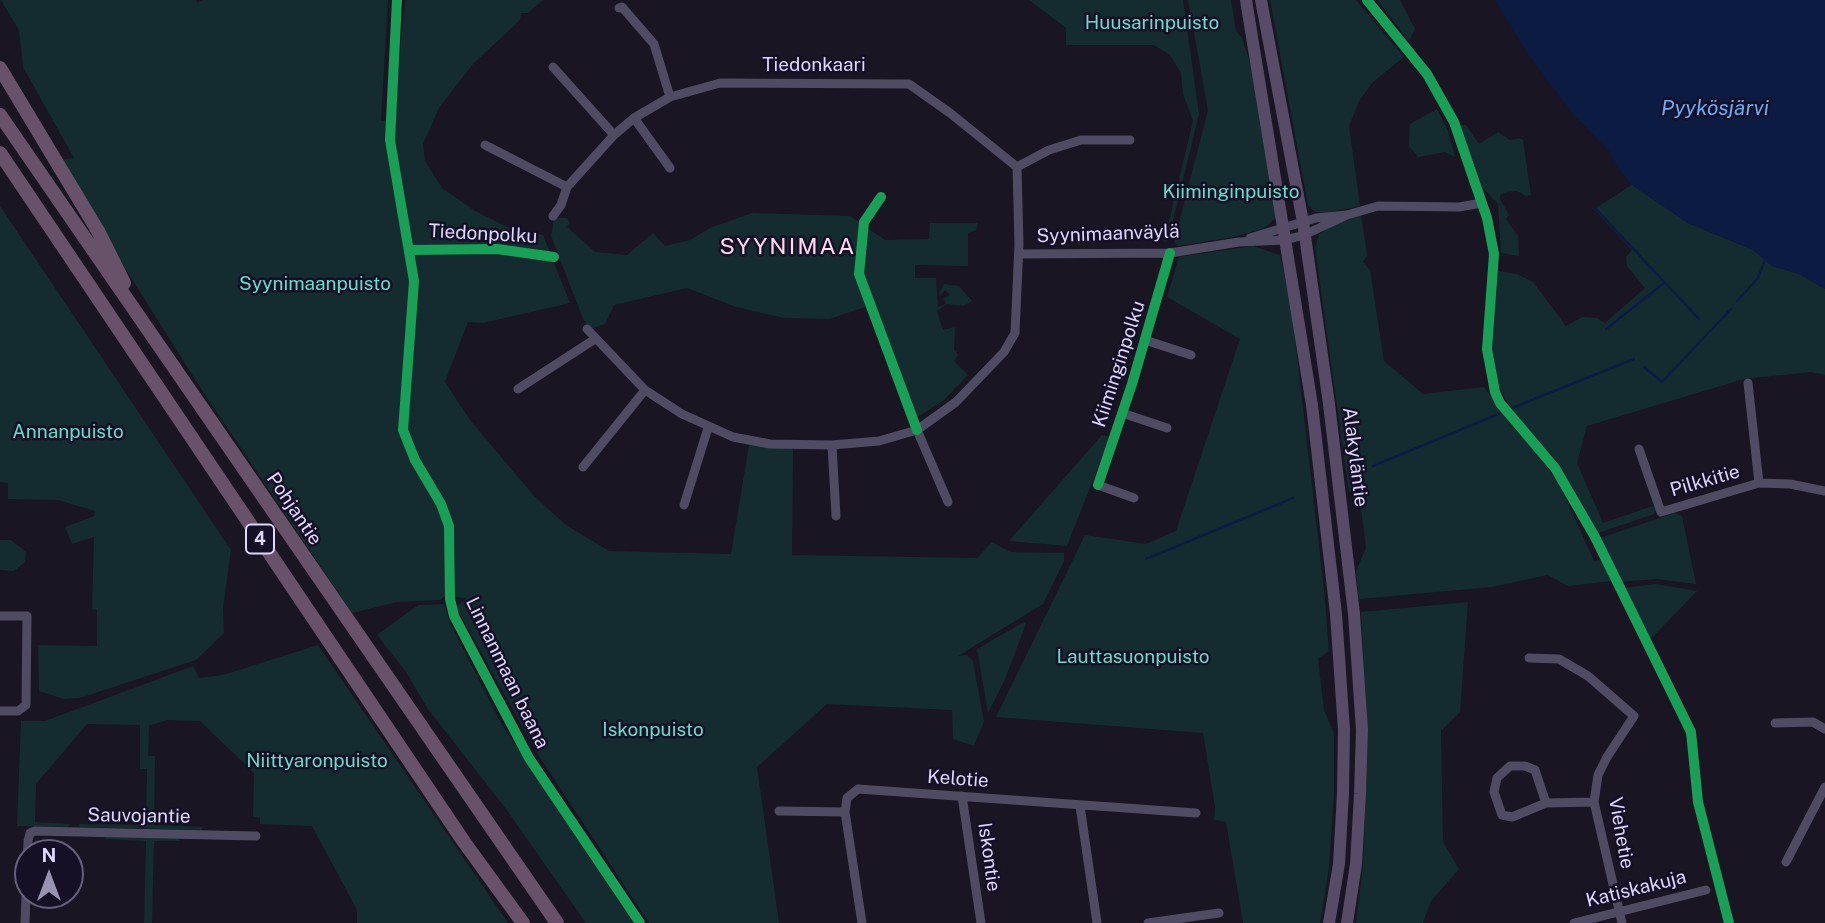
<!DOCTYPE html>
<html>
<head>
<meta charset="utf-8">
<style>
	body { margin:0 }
	#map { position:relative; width:1825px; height:923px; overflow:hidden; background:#191522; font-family:"Public Sans",sans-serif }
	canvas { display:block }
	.north { position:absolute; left:14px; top:839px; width:70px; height:70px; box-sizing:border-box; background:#161027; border:2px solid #66607d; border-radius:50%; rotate:0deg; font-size:19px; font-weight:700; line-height:28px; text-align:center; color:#ded7ff }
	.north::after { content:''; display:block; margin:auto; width:24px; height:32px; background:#9993b2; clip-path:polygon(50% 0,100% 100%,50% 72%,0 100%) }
</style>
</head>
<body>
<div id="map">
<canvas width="1825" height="923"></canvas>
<div class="north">N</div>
</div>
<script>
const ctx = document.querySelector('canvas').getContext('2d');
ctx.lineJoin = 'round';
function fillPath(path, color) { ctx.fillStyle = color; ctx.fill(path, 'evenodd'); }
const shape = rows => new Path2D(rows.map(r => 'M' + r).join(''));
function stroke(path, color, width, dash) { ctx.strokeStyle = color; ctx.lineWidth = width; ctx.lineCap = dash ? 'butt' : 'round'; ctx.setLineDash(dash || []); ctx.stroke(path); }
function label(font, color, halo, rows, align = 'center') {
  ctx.font = font + ' "Public Sans",sans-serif'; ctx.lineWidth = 5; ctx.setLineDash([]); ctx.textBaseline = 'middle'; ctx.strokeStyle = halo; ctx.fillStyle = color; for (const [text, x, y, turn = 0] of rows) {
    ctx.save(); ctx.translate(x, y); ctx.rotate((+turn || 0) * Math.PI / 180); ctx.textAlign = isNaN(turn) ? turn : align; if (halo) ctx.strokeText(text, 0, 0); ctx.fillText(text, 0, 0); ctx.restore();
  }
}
const green = shape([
	[1,0,196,0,197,3,203,0,388,0,381,121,394,119,405,0,543,0,528,13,521,13,520,20,472,65,439,108,423,144,425,161,442,188,475,211,507,227,543,235,570,303,483,323,468,322,445,382,470,420,535,497,566,525,609,551,731,554,749,445,793,448,792,555,977,558,992,542,1010,552,1064,553,1064,561,1043,604,958,656,967,655,973,661,984,722,974,746,953,739,952,710,827,704,757,767,779,923,649,923,537,753,456,607,467,598,455,597,454,544,446,544,446,595,440,600,397,602,352,613,203,392,57,160,74,158,23,67,19,30],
	[1029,0,1183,0,1199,114,1168,241,1164,242,1193,121,1183,94,1181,73,1170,55,1154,45,1066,45,1066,28],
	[1188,0,1231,0,1236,31,1242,38,1251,65,1277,217,1264,228,1238,236,1178,246,1174,242,1208,110],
	[1270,0,1356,0,1404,57,1373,82,1359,101,1349,126,1360,206,1326,213,1315,212,1308,205],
	[1377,0,1400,0,1415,29,1409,41],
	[1437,109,1448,131,1455,157,1445,152,1418,157,1409,146,1410,124],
	[1460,125,1466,125,1479,144,1498,132,1510,140,1520,138,1523,140,1531,195,1526,196,1517,191,1507,192,1500,195,1500,199,1509,215,1506,219,1518,236,1519,256,1501,253,1498,204,1482,187],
	[1632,185,1688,223,1753,250,1772,266,1799,274,1825,289,1825,375,1811,372,1744,379,1587,426,1577,463,1603,523,1653,506,1656,509,1654,514,1598,533,1593,531,1555,459,1513,413,1497,383,1492,343,1498,271,1517,274,1533,282,1566,326,1582,317,1597,318,1605,323,1645,288,1627,266,1626,257,1632,250,1594,209],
	[0,206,231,550,223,608,224,633,196,660,80,698,64,699,39,691,38,645,97,646,97,610,92,609,94,537,72,544,65,527,94,516,95,511,58,500,8,499,8,483,0,482],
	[752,213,850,216,885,240,929,239,930,223,978,223,976,230,968,233,968,266,915,265,915,278,936,278,938,307,946,304,943,299,950,295,945,290,940,296,939,293,944,284,959,286,972,301,963,306,947,304,937,311,943,330,955,327,954,349,958,355,954,361,968,375,944,400,916,418,873,304,830,319,784,318,736,307,687,288,614,305,605,324,590,329,583,319,551,236,554,218,567,218,570,223,567,227,595,252,627,255,653,233,665,246,690,240,710,228],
	[1361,215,1367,255,1363,262,1370,270,1384,361,1423,394,1484,387,1510,424,1537,451,1562,490,1594,561,1601,560,1611,581,1568,586,1547,575,1492,587,1359,599,1356,572,1366,547,1359,492,1349,492,1315,248,1319,235,1330,226],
	[1253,246,1280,255,1291,304,1324,589,1329,651,1318,659,1324,710,1334,733,1334,793,1329,868,1320,923,1243,923,1226,822,1214,820,1215,807,1203,733,996,717,1085,535,1146,544,1176,531,1240,339,1167,297,1179,257],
	[1102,435,1110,437,1067,546,1009,541],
	[1675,513,1682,516,1696,584,1657,579,1618,582,1600,538],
	[0,540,11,540,26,552,25,562,14,571,0,570],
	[1656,584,1697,591,1648,642,1623,591,1624,588],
	[1468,602,1460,712,1441,731,1443,842,1459,869,1431,901,1423,923,1356,923,1363,865,1368,741,1361,612],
	[444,604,450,623,501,723,633,923,586,923,506,809,428,709,406,672,377,635,418,605],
	[1024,622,1026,624,1005,679,988,713,977,649],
	[318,645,508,923,357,923,357,910,312,826,260,824,260,818,253,817,254,773,200,721,167,720,149,726,148,756,155,756,154,825,203,827,201,830,80,827,79,824,146,825,147,769,140,769,140,725,87,724,36,784,35,822,70,824,68,827,17,826,21,721,45,721,193,666,199,678,223,675],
	[107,835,177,837,180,841,154,841,152,923,144,923,146,841,104,839]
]);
const water = shape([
	[1495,0,1825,0,1825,289,1799,274,1772,266,1753,250,1688,223,1632,185,1617,167,1610,152,1572,113,1527,53]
]);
const stream = shape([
	[1596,209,1699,319],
	[1737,301,1758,278,1765,260],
	[1606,329,1664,283],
	[1644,367,1662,382,1731,309],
	[1512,408,1634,359],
	[1373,466,1501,413],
	[1146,559,1293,498]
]);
const minor = shape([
	[1367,0,1427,74,1454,122,1487,218,1494,254,1490,310],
	[619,8,622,7,654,44,670,97],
	[553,67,614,135],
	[634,118,670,168],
	[485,145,567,187],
	[1017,167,1049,150,1081,140,1130,140],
	[553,216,561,205,567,187,614,135,634,118,670,97,720,83,909,84,950,113,1017,167,1019,244,1015,333,1004,352,956,402,917,430,879,441,832,445,770,444,733,437,682,414,645,390,587,329],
	[1250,238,1316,218,1347,215,1378,206,1459,207,1482,203],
	[1019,254,1170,253,1239,242,1285,240,1304,235,1347,215],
	[1145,340,1191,355],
	[1748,383,1759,483],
	[518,389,595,339],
	[1122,413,1167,428],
	[917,430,948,502],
	[832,445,836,516],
	[1639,449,1661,512,1759,483,1790,484,1825,491],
	[583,467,645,390],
	[1134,498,1098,485,1132,384,1170,253],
	[684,505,708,428],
	[0,616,27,616,26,705,18,711,0,711],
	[1529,658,1559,659,1588,676,1634,716,1607,757,1598,775,1594,802,1622,923],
	[1775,723,1813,722,1825,729],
	[962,796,981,923],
	[1546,803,1512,817,1502,815,1494,792,1497,778,1510,766,1525,766,1535,770,1546,803,1594,802],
	[1080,806,1097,923],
	[779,811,845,812],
	[1786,862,1825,787],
	[25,923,28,841,30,833,35,831,256,836],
	[862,923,845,812,847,798,858,789,1196,813],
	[1148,923,1219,913],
	[1574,923,1706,890]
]);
const major = shape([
	[1246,0,1312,405,1336,614,1344,730,1343,793,1339,864,1329,923],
	[1261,0,1303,222,1329,404,1354,614,1362,730,1360,794,1356,864,1347,923]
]);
const highway = shape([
	[0,68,98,231,124,283],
	[0,115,557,923],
	[0,153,464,842,523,923]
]);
const cycleway = shape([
	[397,0,390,140,414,281,403,430,415,460,441,504,449,526,450,599,454,616,529,758,640,923],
	[1367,0,1427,74,1454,122,1487,218,1494,254,1487,349,1495,392,1500,403,1555,468,1595,537,1691,732,1698,802,1729,923],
	[881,197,864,222,859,274,917,430],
	[410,250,497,249,554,257],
	[1098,485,1132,384,1170,253]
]);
const shields = [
	[260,539,28]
];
const shieldNames = [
	["4",260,539]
];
const parkNames = [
	["Huusarinpuisto",1152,23],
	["Kiiminginpuisto",1231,192],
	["Syynimaanpuisto",315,284],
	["Annanpuisto",68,432],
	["Lauttasuonpuisto",1133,657],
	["Iskonpuisto",653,730],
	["Niittyaronpuisto",317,761]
];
const streetNames = [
	["Tiedonkaari",814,65],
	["Tiedonpolku",483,234,3],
	["Syynimaanväylä",1108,234,-2],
	["Kiiminginpolku",1119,364,-72],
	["Alakyläntie",1355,457,83],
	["Pilkkitie",1705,481,-16],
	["Pohjantie",294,509,56],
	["Linnanmaan baana",507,673,64],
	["Kelotie",958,779,4],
	["Sauvojantie",139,816,1],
	["Viehetie",1621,833,80],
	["Iskontie",989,857,82],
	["Katiskakuja",1636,889,-14]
];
const waterNames = [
	["Pyykösjärvi",1715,109]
];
const quarterNames = [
	["SYYNIMAA",788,247]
];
fillPath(green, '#142c2f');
fillPath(water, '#0c1b42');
stroke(stream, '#0c1b42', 2.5);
stroke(minor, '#4e4b63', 9);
stroke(major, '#574b68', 12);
stroke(highway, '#685269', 14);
stroke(cycleway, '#1a9f57', 10);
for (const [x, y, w] of shields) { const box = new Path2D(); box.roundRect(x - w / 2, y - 14.5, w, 29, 5); ctx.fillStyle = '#161027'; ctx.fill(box); stroke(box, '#ded7ff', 2); }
label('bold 18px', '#ded7ff', null, shieldNames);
label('19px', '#62dfc9', '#161027', parkNames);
label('19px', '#ded7ff', '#161027', streetNames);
label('italic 21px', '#66adfd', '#161027', waterNames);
ctx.letterSpacing = '2px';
label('23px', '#ffd9ee', '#161027', quarterNames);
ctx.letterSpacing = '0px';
</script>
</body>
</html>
